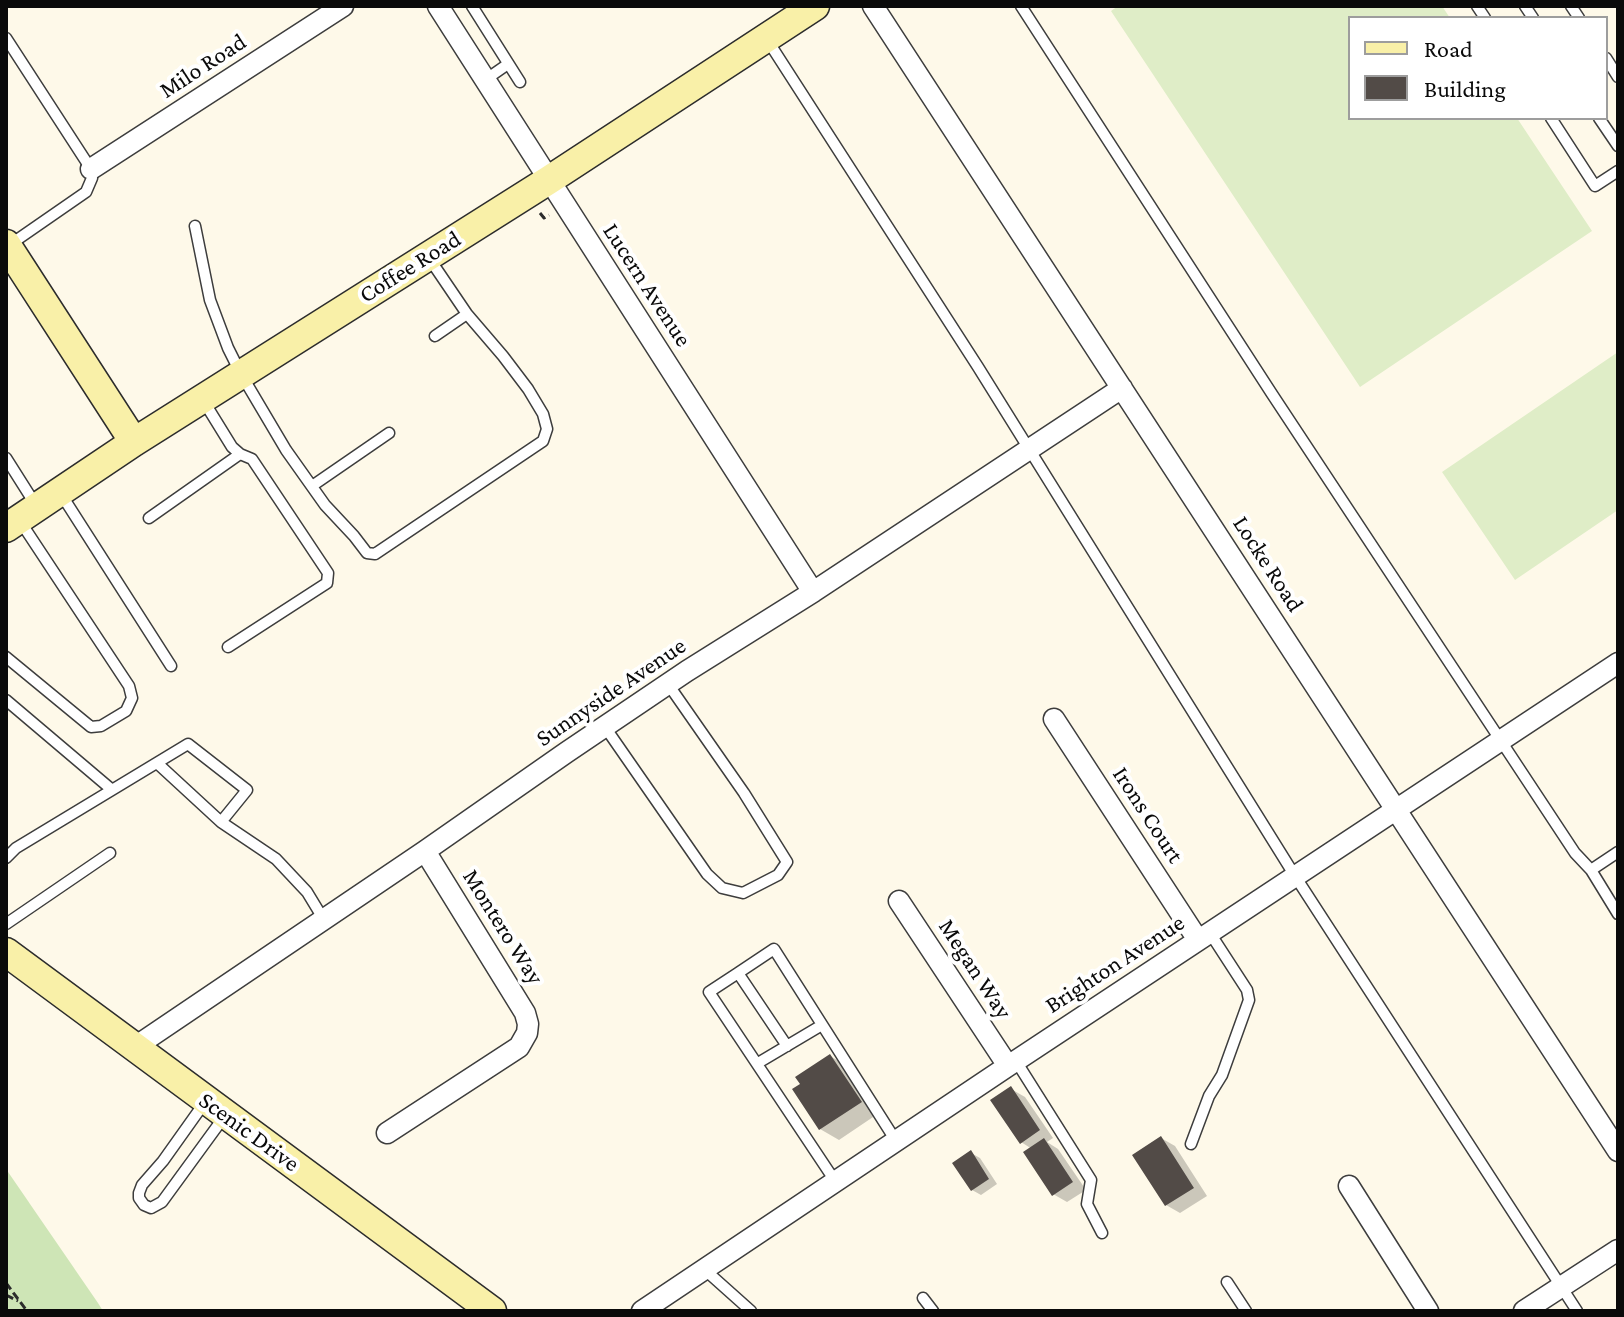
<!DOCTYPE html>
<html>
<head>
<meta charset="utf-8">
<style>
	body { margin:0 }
	#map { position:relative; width:1624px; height:1317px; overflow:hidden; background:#fef9e9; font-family:"Crimson Pro",serif }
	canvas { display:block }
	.frame { position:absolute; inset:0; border:8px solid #0a0a0a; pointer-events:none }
	.legend { position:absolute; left:1348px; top:16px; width:260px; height:104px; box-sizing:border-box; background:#fff; border:2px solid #9d9d9d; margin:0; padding:10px 14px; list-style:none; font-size:24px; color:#0a0a0a }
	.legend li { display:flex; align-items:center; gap:16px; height:40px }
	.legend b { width:40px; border:2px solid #9d9d9d }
</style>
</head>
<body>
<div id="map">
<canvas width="1624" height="1317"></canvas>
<div class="frame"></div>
<ul class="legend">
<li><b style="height:10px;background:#f9f0a8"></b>Road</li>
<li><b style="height:22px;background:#524b47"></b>Building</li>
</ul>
</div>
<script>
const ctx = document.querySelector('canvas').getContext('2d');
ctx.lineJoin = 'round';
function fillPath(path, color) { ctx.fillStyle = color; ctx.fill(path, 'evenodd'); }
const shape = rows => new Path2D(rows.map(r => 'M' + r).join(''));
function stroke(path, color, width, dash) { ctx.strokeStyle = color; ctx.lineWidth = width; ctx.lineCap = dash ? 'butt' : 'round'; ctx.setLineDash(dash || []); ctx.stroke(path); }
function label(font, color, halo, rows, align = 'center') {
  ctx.font = font + ' "Crimson Pro",serif'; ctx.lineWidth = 8; ctx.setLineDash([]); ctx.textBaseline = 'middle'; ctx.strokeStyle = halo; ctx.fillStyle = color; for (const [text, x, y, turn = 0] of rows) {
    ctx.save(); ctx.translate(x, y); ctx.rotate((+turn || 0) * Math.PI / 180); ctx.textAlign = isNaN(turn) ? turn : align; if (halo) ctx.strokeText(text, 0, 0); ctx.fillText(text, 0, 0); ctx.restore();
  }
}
const green = shape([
	[6,1169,98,1303,103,1311,6,1311]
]);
const pitch = shape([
	[1118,6,1442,6,1450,18,1350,18,1350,118,1517,118,1592,231,1360,387,1111,11],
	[1618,352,1618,510,1515,580,1442,472]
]);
const shadow = shape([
	[830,1056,849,1067,879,1113,839,1140,820,1129,803,1084],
	[1011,1089,1025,1097,1053,1138,1047,1142,1058,1149,1086,1190,1067,1202,1053,1194,1032,1149,1021,1142],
	[1161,1138,1175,1146,1207,1196,1180,1213,1166,1205],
	[971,1153,980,1158,997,1184,981,1195,972,1190]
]);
const building = shape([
	[830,1054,862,1102,819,1130,792,1089,800,1084,795,1077],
	[1011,1086,1040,1130,1020,1144,990,1100],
	[1161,1136,1194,1188,1165,1206,1132,1155],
	[1044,1138,1073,1182,1052,1196,1023,1152],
	[971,1150,989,1179,971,1191,952,1163]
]);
const path = shape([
	[540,213,544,218,549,215],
	[6,1283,27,1311],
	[6,1295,18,1301]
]);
const lane = shape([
	[472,6,520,82],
	[1021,6,1272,394,1575,853,1591,870],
	[1477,6,1485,18],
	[1525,6,1533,18],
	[1571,6,1579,18],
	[6,38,91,169,92,178,86,192,8,246],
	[768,41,978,367,1295,876,1577,1311],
	[1606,58,1618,77],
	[485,80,508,64],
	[1551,118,1595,186,1618,171],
	[1599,118,1618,146],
	[195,226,210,300,228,348,241,374,286,450,325,505,354,536,367,553,375,554,543,441,547,429,543,414,528,389,503,356,467,314],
	[429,258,467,314,435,336],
	[203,400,232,447,240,454,252,459,328,573,327,583,228,647],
	[6,458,37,507],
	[312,486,389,433],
	[61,494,171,666],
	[149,518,240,454],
	[6,657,91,727,101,726,126,711,132,698,129,686,20,521],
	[6,700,111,789],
	[605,727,707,874,722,888,743,893,778,875,787,862,744,793,668,684],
	[221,822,276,859,307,892,324,920],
	[1618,852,1591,870,1618,914],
	[6,858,16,848,188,744,247,790,221,822,157,763],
	[6,924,110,853],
	[738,973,709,992,835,1181],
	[787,1046,738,973,774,949,896,1141],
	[1016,1061,1091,1180,1087,1204,1102,1233],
	[758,1063,822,1025],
	[205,1102,163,1161,142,1185,139,1193,139,1198,144,1205,151,1208,162,1202,224,1117],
	[1191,1144,1209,1096,1222,1075,1249,1000,1247,990,1210,933],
	[704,1269,751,1311],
	[1227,1282,1246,1311],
	[923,1298,933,1311]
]);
const street = shape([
	[438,6,813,592],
	[873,6,1618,1151],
	[91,169,343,6],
	[1054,719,1198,940],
	[899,901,1008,1066],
	[135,1047,425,851,567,752,687,671,813,592,1122,388],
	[387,1133,519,1047,527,1033,528,1024,525,1013,425,851],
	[1349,1186,1428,1311],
	[642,1311,1008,1066,1618,663],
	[1524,1311,1618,1250]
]);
const secondary = shape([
	[6,244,134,442],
	[6,528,134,442,549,180,815,6],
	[6,952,492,1311]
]);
const streetNames = [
	["Milo Road",203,66,-33],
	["Coffee Road",410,267,-32],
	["Lucern Avenue",647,285,57],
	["Locke Road",1268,564,57],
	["Sunnyside Avenue",611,692,-34],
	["Irons Court",1148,815,57],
	["Montero Way",503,927,58],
	["Brighton Avenue",1115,964,-33],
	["Megan Way",975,969,57],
	["Scenic Drive",249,1132,36]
];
fillPath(green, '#cee5b6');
fillPath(pitch, '#dfedc7');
fillPath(shadow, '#0003');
fillPath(building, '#524b47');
stroke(lane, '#3d3d3d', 13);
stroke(street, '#3d3d3d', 23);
stroke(secondary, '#2c2c2c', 31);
stroke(path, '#2c2c2c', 3, [8, 4]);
stroke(lane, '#fff', 10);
stroke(street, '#fff', 20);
stroke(secondary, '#f9f0a8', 28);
label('24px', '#0a0a0a', '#fff', streetNames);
</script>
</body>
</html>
